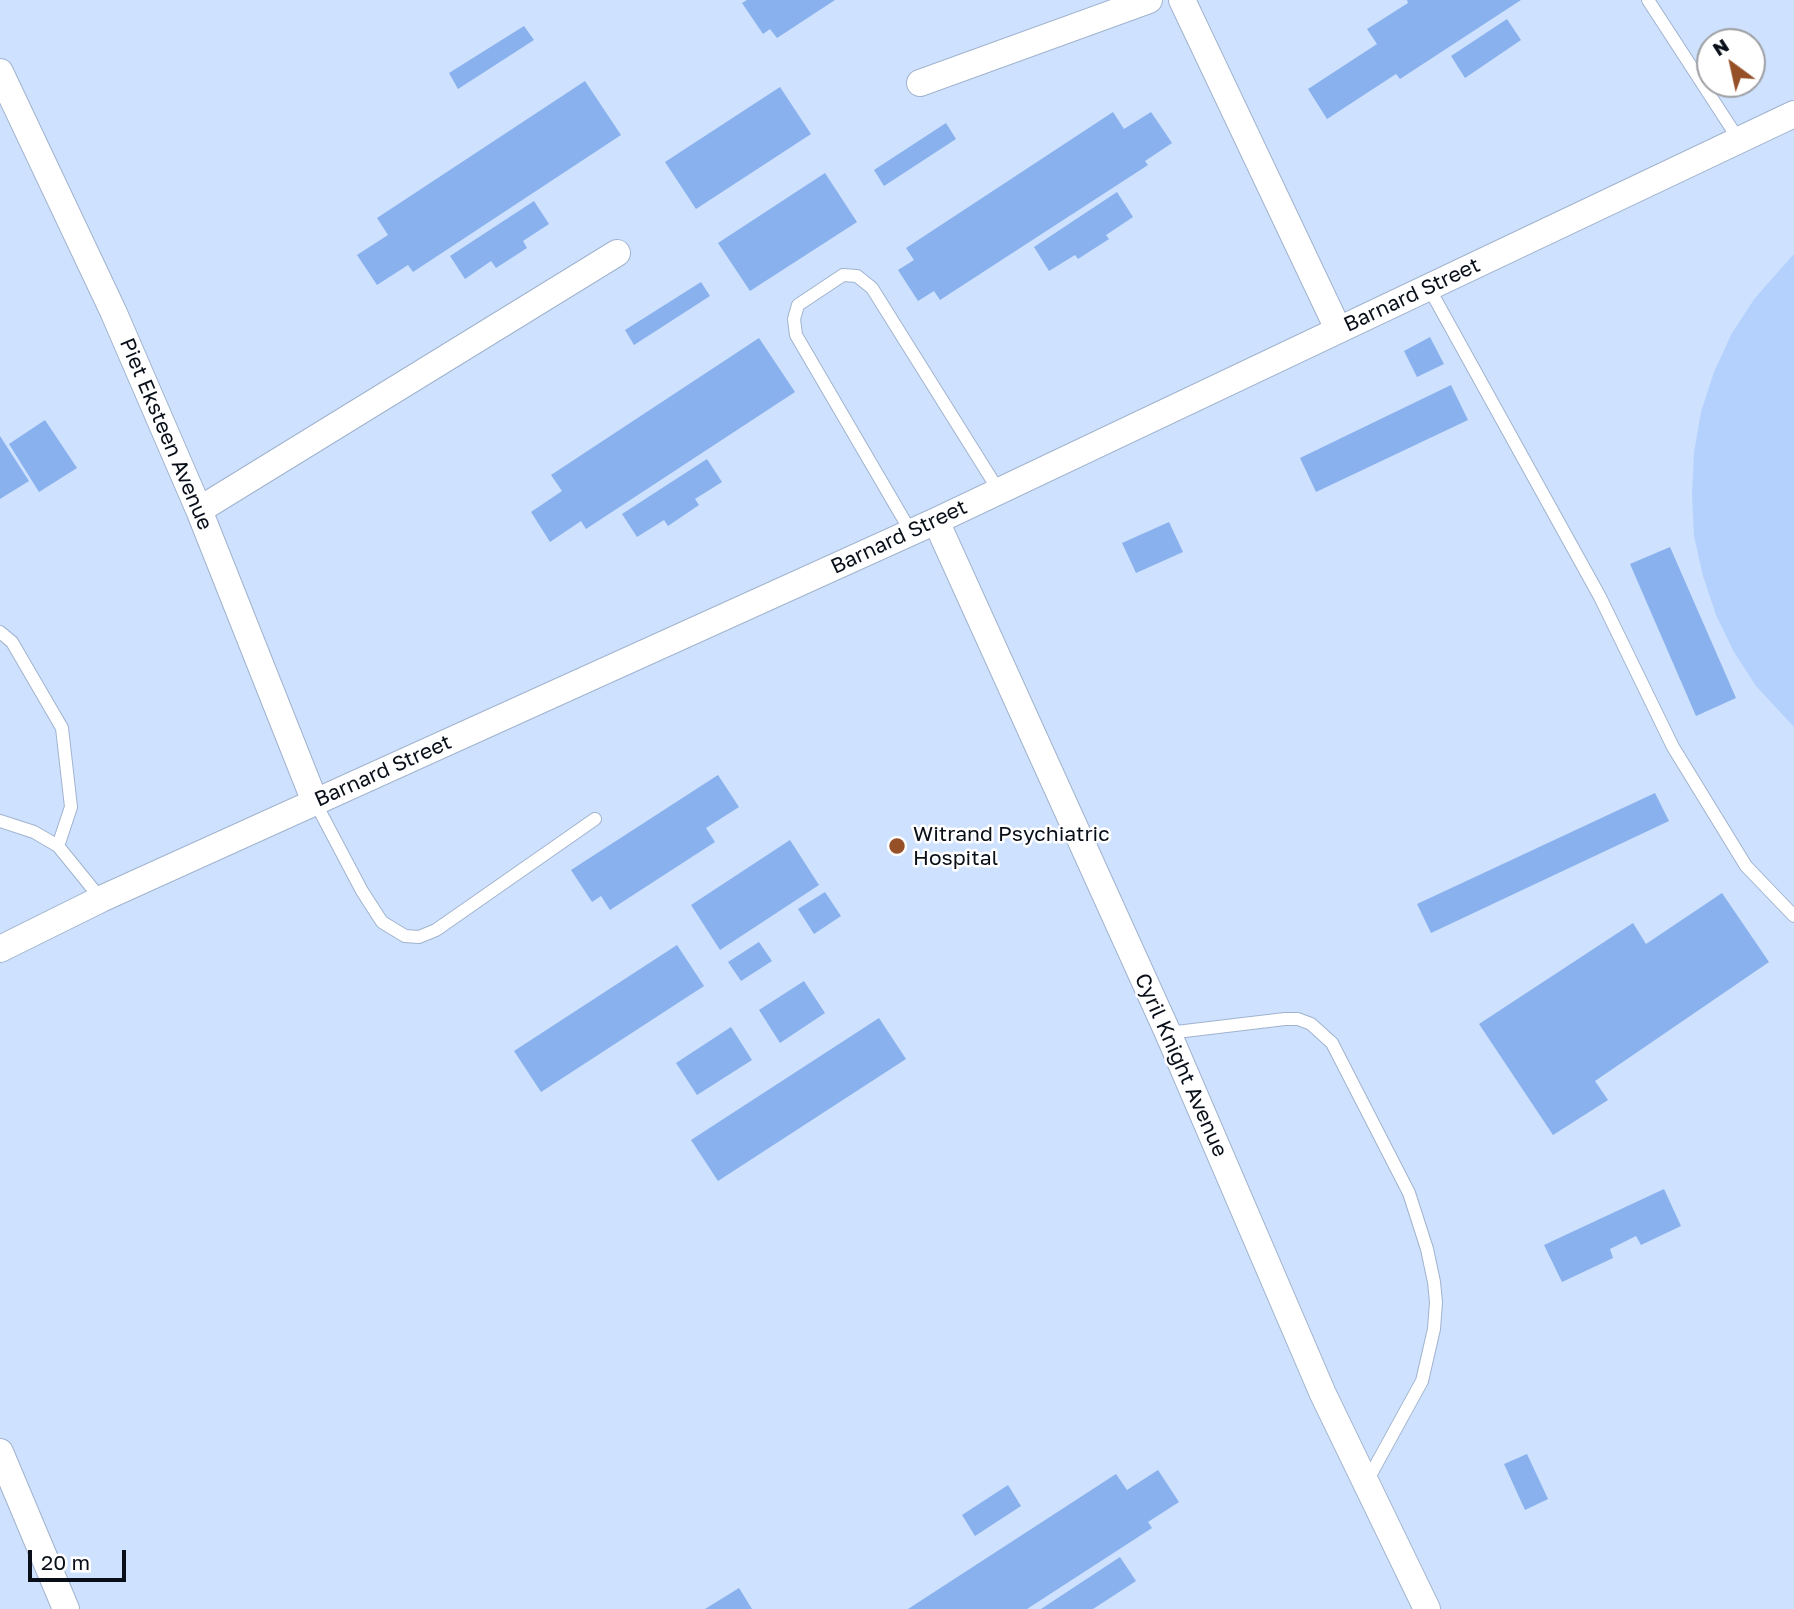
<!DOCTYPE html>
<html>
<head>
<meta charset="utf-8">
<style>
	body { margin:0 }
	#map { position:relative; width:1794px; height:1609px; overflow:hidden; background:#cee1fe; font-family:"Golos Text",sans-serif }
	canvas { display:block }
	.north { position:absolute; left:1696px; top:28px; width:70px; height:70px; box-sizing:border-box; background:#fff; border:2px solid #9d9fa3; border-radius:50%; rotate:327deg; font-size:19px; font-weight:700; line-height:28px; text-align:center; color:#090f19 }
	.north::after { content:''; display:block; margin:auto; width:24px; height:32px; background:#965027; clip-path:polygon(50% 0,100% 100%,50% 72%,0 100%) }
	.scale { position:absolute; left:28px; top:1550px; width:98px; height:32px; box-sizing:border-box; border:4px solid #090f19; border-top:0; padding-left:9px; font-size:21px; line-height:24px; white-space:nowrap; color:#090f19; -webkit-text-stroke:5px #fff; paint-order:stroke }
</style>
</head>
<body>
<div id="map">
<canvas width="1794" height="1609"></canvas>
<div class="north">N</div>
<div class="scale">20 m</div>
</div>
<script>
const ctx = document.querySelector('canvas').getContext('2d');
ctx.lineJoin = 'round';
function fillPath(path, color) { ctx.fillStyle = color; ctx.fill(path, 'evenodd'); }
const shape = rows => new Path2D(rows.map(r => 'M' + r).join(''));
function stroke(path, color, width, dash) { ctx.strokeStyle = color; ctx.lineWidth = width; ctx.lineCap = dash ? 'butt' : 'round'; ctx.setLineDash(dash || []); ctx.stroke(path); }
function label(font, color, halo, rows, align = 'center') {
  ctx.font = font + ' "Golos Text",sans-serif'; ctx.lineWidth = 5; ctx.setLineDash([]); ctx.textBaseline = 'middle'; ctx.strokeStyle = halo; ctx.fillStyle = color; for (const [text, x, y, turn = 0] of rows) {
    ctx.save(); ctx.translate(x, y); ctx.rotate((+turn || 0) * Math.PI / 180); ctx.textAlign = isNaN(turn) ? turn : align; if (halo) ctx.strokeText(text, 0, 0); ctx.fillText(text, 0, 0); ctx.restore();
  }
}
const green = shape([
	[1794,254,1794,727,1756,686,1734,652,1716,615,1703,576,1694,536,1692,495,1694,453,1701,412,1714,372,1732,333,1755,298]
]);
const building = shape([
	[747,0,835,0,777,38,770,29,763,34,742,3],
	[1407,0,1521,0,1400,79,1396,74,1327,119,1308,89,1377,44,1367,29,1408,3],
	[1507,19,1521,40,1465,78,1451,56],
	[524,26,534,40,458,89,449,73],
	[585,81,621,135,413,272,408,265,377,285,357,255,388,235,377,218],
	[780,87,811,134,696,209,665,162],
	[1113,112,1124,129,1151,112,1172,143,1145,161,1148,165,940,300,934,291,918,301,898,270,914,260,906,248],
	[946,123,956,139,884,186,874,170],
	[825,173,857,222,750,291,718,243],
	[1117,192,1133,217,1106,235,1109,239,1078,259,1075,255,1049,271,1034,247],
	[534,201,549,224,523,241,527,248,496,268,491,261,465,279,450,256],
	[701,282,710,296,634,345,625,330],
	[1430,337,1444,364,1417,377,1404,351],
	[759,338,795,392,586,529,581,521,550,542,531,512,562,491,551,475],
	[1451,385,1468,420,1316,492,1300,458],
	[45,420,77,468,39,492,9,444],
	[0,436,29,481,0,499],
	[707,459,722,482,695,499,699,505,668,526,664,520,637,537,622,514],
	[1169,522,1183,552,1136,573,1122,543],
	[1670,547,1736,698,1696,716,1630,564],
	[718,775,739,807,706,828,715,842,610,910,601,896,592,902,571,870],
	[1655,793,1669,821,1431,933,1417,904],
	[790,840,819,885,720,950,691,905],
	[825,892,841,916,814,934,798,909],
	[1722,893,1769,962,1595,1081,1608,1100,1553,1135,1479,1024,1633,923,1646,944],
	[759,942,772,961,741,981,728,962],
	[677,945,704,986,541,1092,514,1051],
	[804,981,825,1013,780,1043,759,1010],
	[879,1018,906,1059,718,1181,691,1140],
	[731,1027,752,1060,697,1095,676,1063],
	[1664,1189,1681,1226,1641,1245,1636,1236,1610,1249,1613,1258,1562,1282,1544,1245],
	[1527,1454,1548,1499,1525,1510,1504,1464],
	[1158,1470,1179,1502,1148,1522,1152,1528,1027,1609,908,1609,1116,1474,1127,1490],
	[1008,1485,1021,1506,975,1536,962,1515],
	[1120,1557,1136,1581,1093,1609,1041,1609],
	[739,1588,752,1609,705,1609]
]);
const service = shape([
	[1648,0,1739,140],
	[1429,288,1600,597,1673,747,1746,866,1794,916],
	[911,532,796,335,794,319,798,305,843,275,857,276,872,288,999,491],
	[0,632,12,642,62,728,71,807,58,846],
	[315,802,362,891,382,922,405,936,419,937,436,930,595,819],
	[0,821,34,832,58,846,101,899],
	[1168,1033,1285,1019,1298,1019,1311,1024,1332,1043,1409,1193,1427,1249,1434,1282,1436,1302,1434,1329,1422,1381,1366,1483]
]);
const minor = shape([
	[1182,0,1338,329],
	[0,72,113,311,199,510,315,802],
	[920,83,1149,0],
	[199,510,617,253],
	[936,521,1168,1033,1323,1394,1427,1609],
	[0,949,101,899,936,521,1794,114],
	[0,1452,66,1609]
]);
const markers = [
	[897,846,9,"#965027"]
];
const streetNames = [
	["Barnard Street",1412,295,-25],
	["Piet Eksteen Avenue",166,434,67],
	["Barnard Street",899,537,-25],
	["Barnard Street",383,771,-24],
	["Cyril Knight Avenue",1181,1065,66]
];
const poiNames = [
	["Witrand Psychiatric",913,834],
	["Hospital",913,858]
];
fillPath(green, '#b4d1fe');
fillPath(building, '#89b1ee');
stroke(service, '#a0b3ce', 14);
stroke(minor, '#a0b3ce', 28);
stroke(service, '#fff', 12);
stroke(minor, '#fff', 26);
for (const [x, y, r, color] of markers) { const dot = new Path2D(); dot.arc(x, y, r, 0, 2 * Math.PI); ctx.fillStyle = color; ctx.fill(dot); stroke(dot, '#fff', 2.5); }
label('21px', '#090f19', '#fff', streetNames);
label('21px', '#090f19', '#fff', poiNames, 'left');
</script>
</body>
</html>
